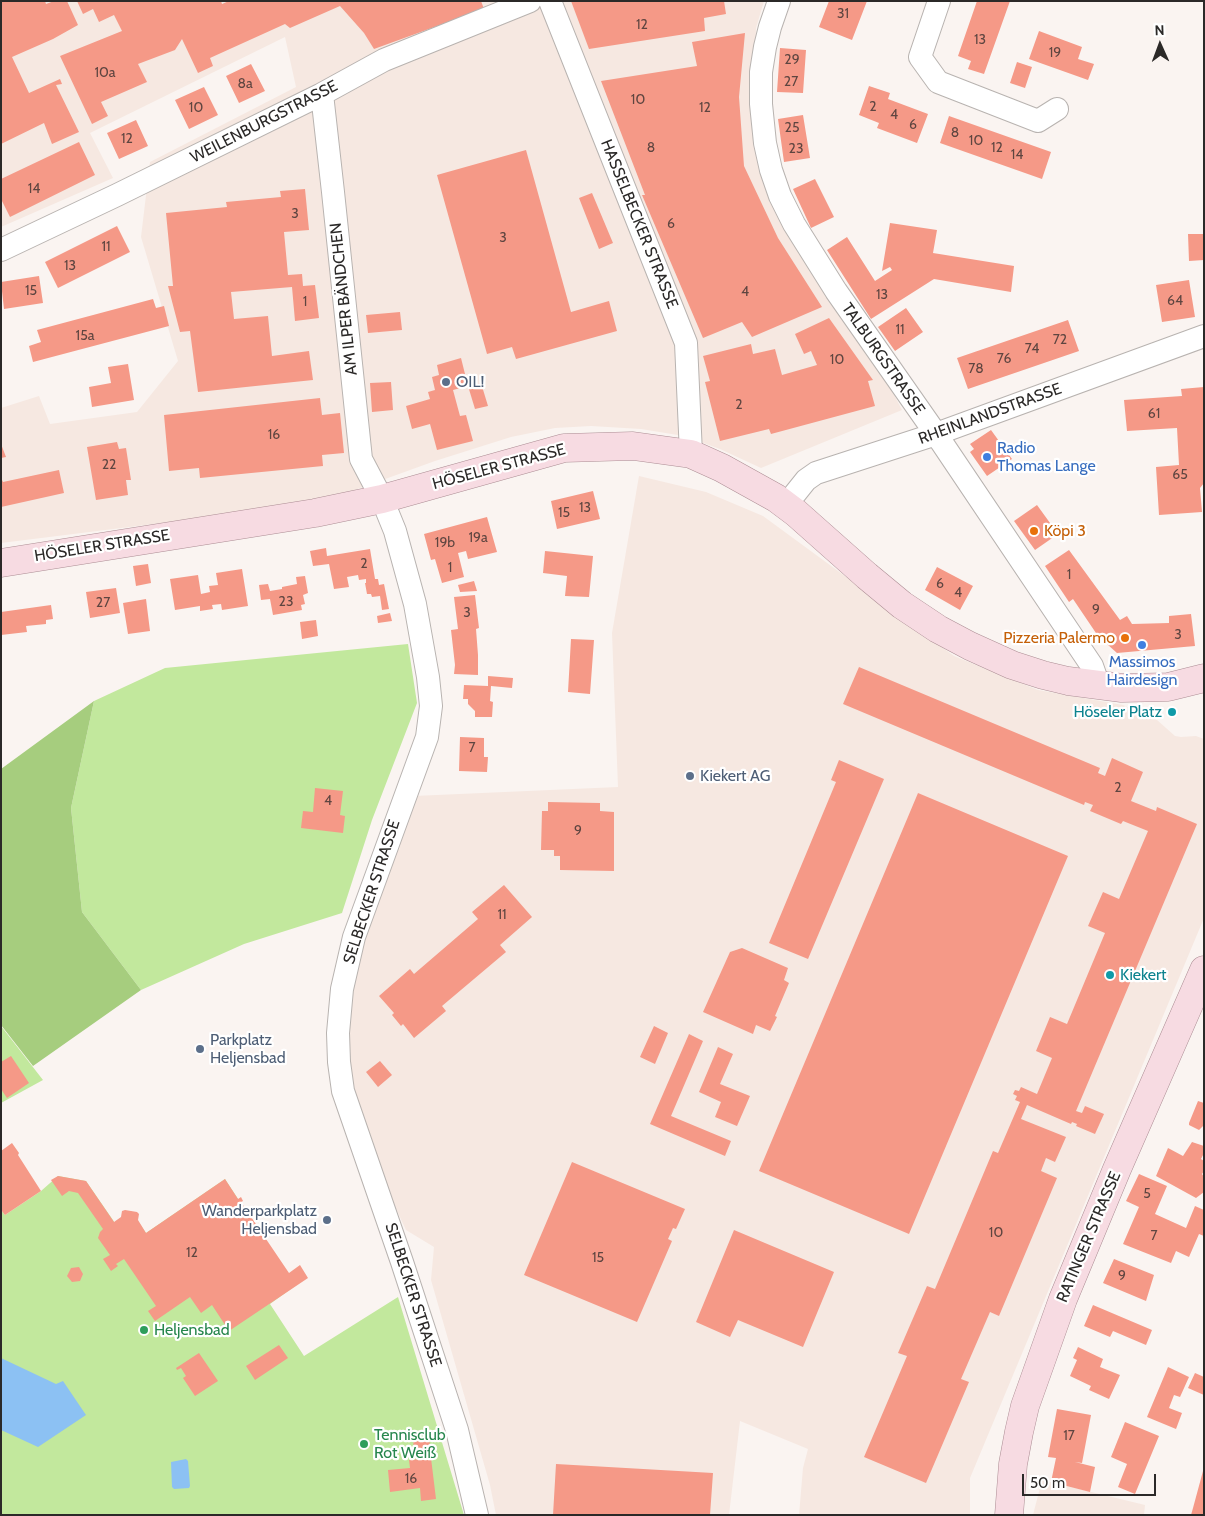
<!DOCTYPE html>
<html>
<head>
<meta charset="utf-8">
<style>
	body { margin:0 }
	#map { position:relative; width:1205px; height:1516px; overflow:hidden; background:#faf4f1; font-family:Cabin,sans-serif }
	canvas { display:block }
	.frame { position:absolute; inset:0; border:2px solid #2b2928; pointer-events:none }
	.north { position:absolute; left:1135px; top:20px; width:50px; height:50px; -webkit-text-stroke:4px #fff; paint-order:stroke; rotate:358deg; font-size:14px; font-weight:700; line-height:20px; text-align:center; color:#2b2928 }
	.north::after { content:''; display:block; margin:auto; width:18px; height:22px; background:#2b2928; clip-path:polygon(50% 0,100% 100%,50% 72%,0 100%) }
	.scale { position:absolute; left:1022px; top:1474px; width:134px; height:22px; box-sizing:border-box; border:2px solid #2b2928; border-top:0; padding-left:6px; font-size:15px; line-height:18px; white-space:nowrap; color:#2b2928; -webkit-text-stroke:4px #fff; paint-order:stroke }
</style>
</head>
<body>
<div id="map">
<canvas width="1205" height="1516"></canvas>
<div class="frame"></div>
<div class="north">N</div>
<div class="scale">50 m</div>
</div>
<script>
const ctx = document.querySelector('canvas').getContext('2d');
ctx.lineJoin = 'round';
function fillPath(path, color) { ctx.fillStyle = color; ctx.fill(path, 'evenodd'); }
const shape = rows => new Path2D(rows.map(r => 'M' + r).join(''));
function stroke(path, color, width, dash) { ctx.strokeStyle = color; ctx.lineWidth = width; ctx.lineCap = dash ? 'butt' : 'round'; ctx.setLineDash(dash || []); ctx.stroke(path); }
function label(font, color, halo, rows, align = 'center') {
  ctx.font = font + ' Cabin,sans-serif'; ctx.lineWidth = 4.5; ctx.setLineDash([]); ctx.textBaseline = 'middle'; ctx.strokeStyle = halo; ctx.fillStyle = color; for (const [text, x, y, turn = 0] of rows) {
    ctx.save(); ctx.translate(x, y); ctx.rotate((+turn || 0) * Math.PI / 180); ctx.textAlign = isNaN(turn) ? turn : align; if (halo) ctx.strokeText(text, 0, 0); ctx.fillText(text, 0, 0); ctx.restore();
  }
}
const built = shape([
	[1,1,764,1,756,28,754,101,763,167,879,366,902,410,761,468,720,449,684,436,641,429,591,426,555,428,511,437,435,461,352,491,258,511,1,543,1,408,39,396,50,424,137,412,178,361,141,237,150,162,296,87,285,37,90,133,113,178,1,227],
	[639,476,706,492,763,516,954,656,1038,690,1123,705,1157,720,1175,736,1181,737,1196,736,1204,739,1204,918,970,1478,970,1515,799,1515,803,1468,808,1449,740,1421,729,1515,496,1515,490,1485,431,1280,434,1247,406,1230,368,1149,351,1076,349,1011,360,950,414,796,618,787,612,633],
	[1042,1480,1145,1505,1144,1515,1033,1515]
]);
const green = shape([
	[408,644,417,703,372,820,342,913,244,944,141,990,82,912,71,808,94,701,165,668],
	[1,1026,43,1080,1,1103],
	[58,1176,86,1181,115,1223,131,1211,146,1233,225,1179,295,1286,270,1304,304,1356,398,1297,464,1515,1,1515,1,1210,5,1215,41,1191]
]);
const forest = shape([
	[94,701,71,808,82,912,141,990,33,1066,1,1025,1,769]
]);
const water = shape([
	[1,1358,56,1384,63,1381,86,1415,38,1447,1,1430],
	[186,1459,188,1461,190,1486,189,1488,174,1489,172,1487,171,1462]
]);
const building = shape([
	[1,1,45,1,46,4,54,1,67,1,78,25,53,39,12,57,29,93,60,79,62,84,56,85,79,132,52,144,44,123,1,144],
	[77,1,221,1,222,4,229,1,481,1,484,9,374,49,364,33,340,6,290,28,285,24,210,58,213,66,198,73,182,39,175,50,138,64,147,82,101,102,108,116,92,124,60,56,122,31,114,15,99,22,93,9,83,14],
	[571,1,724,1,726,14,704,18,705,31,589,49],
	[829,1,867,1,852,40,819,27],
	[977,1,1010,1,984,74,968,69,971,61,958,56],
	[1039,31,1082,47,1078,59,1094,64,1088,80,1029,59],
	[745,33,739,97,744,166,778,238,822,307,752,337,742,322,703,338,642,195,645,195,601,81,697,66,692,42],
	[780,48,806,50,803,93,777,92],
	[1017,62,1032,67,1025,88,1010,83],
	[251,64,265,91,239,103,226,76],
	[869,86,890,93,888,99,928,114,917,143,877,128,879,123,859,115],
	[204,87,218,115,189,129,175,100],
	[803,115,810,158,784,162,778,119],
	[949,116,1051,152,1042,179,940,143],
	[136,120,148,146,119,159,107,133],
	[79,142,95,175,10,217,1,199,1,179],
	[526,150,571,312,609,301,617,331,516,359,512,347,487,354,437,175],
	[815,179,834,217,811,228,793,189],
	[305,189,309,230,284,232,288,275,302,274,303,286,315,285,319,318,295,321,292,287,231,292,234,319,268,316,272,356,309,351,313,380,198,392,190,331,180,332,168,286,173,286,166,213,227,207,226,202,281,197,280,191],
	[592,193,613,243,599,249,579,198],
	[890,223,937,230,933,253,1014,266,1011,292,934,279,871,319,827,250,847,237,875,281,892,270,890,267,882,271],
	[117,226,130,252,58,288,45,262],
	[1188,234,1204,234,1204,260,1189,261],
	[39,276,43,303,4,309,1,282],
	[1189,280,1195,317,1162,322,1156,285],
	[153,299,156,308,164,306,169,326,33,362,29,346,41,342,37,330],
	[906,308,923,332,895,351,878,327],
	[400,312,402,330,368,333,366,315],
	[829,318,873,380,868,381,875,406,771,434,769,429,720,441,705,382,710,381,703,356,751,344,753,354,775,349,782,375,817,365,811,351,804,354,795,334],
	[1068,320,1079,351,968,389,957,358],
	[461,358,468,386,453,390,460,416,466,415,473,441,437,450,430,424,412,429,406,406,430,399,428,392,435,390,432,377,439,375,437,365],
	[128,364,134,400,92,407,89,387,111,383,108,367],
	[391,382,393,410,372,412,370,383],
	[481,383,488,406,475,409,468,386],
	[1204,387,1204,483,1200,488,1202,512,1159,515,1156,467,1179,465,1177,428,1127,431,1124,400,1182,396,1181,389],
	[320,398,322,415,340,413,344,453,322,455,323,466,200,478,199,468,169,471,164,415],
	[991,430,1012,459,987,476,970,452,974,449,970,444],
	[117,442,119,449,126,448,131,480,126,480,128,495,96,500,87,447],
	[1,444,6,457,1,458],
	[59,470,64,493,1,507,1,478,3,482],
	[593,491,600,519,557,529,551,501],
	[1037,505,1058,534,1035,550,1014,521],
	[487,517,497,552,468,559,466,551,458,553,464,577,442,583,435,559,431,560,424,534],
	[326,548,327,556,370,549,375,579,378,579,379,585,384,584,389,609,382,610,380,596,372,597,371,594,367,594,365,583,366,583,366,579,359,580,358,575,347,577,349,587,334,589,329,564,313,566,310,551],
	[1069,550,1120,620,1127,616,1132,624,1169,623,1169,616,1191,614,1195,646,1117,653,1098,636,1073,599,1069,602,1045,566],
	[545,551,593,556,589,597,565,596,567,576,543,573],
	[148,564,151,583,136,586,133,566],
	[937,567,973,586,960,610,925,590],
	[242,569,248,606,222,610,221,604,212,605,213,609,200,611,200,606,175,610,170,579,198,575,201,594,210,592,209,586,218,585,216,573],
	[305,576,308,593,303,595,305,604,301,605,302,610,273,615,270,599,261,600,259,585,268,584,270,591,282,589,282,587,297,584,296,577],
	[474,581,477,591,460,592,458,585],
	[116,588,120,613,90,618,86,592],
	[475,595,479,628,476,629,478,655,478,675,454,674,455,665,451,630,458,629,454,597],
	[146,599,150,631,128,634,123,603],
	[51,605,53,619,46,620,46,624,26,626,27,632,1,635,1,612],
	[390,613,392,621,378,623,377,616],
	[316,620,318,636,302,639,300,622],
	[571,639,594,640,590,694,568,692],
	[859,667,1100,768,1098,773,1105,776,1112,758,1143,772,1131,801,1156,811,1157,807,1197,824,1076,1111,1082,1113,1085,1106,1104,1114,1095,1134,1076,1126,1077,1124,1072,1122,1071,1124,1027,1105,1021,1119,1066,1137,1055,1162,1046,1158,1041,1171,1057,1178,999,1316,990,1312,961,1379,969,1382,926,1483,864,1457,907,1356,898,1353,927,1286,935,1289,993,1151,998,1153,1020,1102,1015,1100,1017,1096,1013,1094,1015,1090,1019,1091,1021,1087,1037,1094,1052,1058,1036,1051,1050,1017,1067,1024,1105,933,1088,926,1103,892,1119,899,1148,831,1123,821,1121,824,1090,811,1093,805,1085,802,1084,805,843,704],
	[488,676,513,678,512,688,491,686,490,701,493,702,492,717,475,717,475,711,468,704,468,699,463,699,464,685,488,686],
	[460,737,484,738,484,757,488,757,487,772,459,771],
	[839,760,884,779,808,959,769,943,836,782,831,780],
	[315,788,343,791,340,815,345,816,343,833,301,828,303,811,313,812],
	[918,793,1068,856,909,1234,759,1171],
	[548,802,600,803,600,811,614,812,614,871,560,870,560,856,554,856,554,850,541,850,542,811,548,811],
	[504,885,532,917,500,945,506,952,442,1006,446,1011,414,1038,403,1024,401,1026,392,1015,394,1013,379,996,410,969,414,974,478,919,472,912],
	[742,948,788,968,784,980,789,983,775,1016,777,1017,770,1031,756,1025,753,1034,703,1012,730,952],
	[654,1026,668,1033,655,1064,640,1057],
	[689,1034,703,1041,671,1116,731,1141,725,1156,650,1124],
	[718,1047,733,1054,720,1084,750,1096,737,1126,715,1117,721,1102,699,1092],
	[11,1056,29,1083,7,1098,1,1089,1,1062],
	[380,1061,392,1075,378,1087,366,1072],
	[1198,1101,1204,1103,1204,1125,1199,1130,1189,1125,1189,1123],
	[1192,1142,1204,1146,1204,1153,1201,1159,1204,1161,1204,1171,1202,1174,1204,1177,1204,1192,1196,1198,1156,1176,1168,1148,1183,1156],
	[12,1143,19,1153,18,1155,41,1191,5,1215,1,1210,1,1151],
	[572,1162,685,1209,676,1229,673,1228,668,1239,672,1241,637,1322,524,1275],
	[1139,1174,1167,1186,1155,1214,1186,1228,1195,1206,1204,1210,1204,1236,1199,1234,1189,1257,1176,1251,1171,1263,1123,1244,1139,1207,1126,1201],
	[58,1176,86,1181,114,1222,121,1217,122,1211,125,1210,137,1212,139,1214,138,1220,146,1233,225,1179,238,1199,241,1197,243,1201,241,1202,289,1273,300,1265,308,1278,229,1331,212,1305,201,1313,190,1297,155,1321,148,1311,156,1306,124,1259,116,1264,118,1266,111,1271,103,1259,110,1255,98,1238,100,1232,103,1229,78,1193,69,1191,62,1196,51,1180],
	[734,1230,834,1272,803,1347,738,1320,730,1337,696,1322],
	[1114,1259,1154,1275,1146,1301,1103,1283],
	[79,1267,83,1274,80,1281,72,1282,67,1276,71,1268],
	[1093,1305,1152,1330,1146,1345,1113,1331,1110,1337,1084,1326],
	[279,1345,288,1358,255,1380,246,1366],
	[1078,1347,1103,1359,1100,1367,1120,1375,1109,1399,1089,1390,1091,1386,1070,1376,1077,1360,1073,1358],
	[199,1353,218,1381,195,1396,183,1378,186,1376,181,1368,177,1370,176,1368],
	[1168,1367,1189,1377,1180,1397,1174,1395,1169,1408,1182,1413,1176,1429,1147,1417],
	[1195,1373,1204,1377,1204,1395,1188,1388],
	[1057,1409,1091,1415,1082,1463,1075,1462,1095,1467,1090,1492,1051,1482,1056,1458,1048,1457],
	[1125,1422,1159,1436,1135,1494,1118,1487,1127,1464,1111,1457],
	[429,1438,431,1454,415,1456,413,1440],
	[431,1458,436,1499,421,1501,420,1488,390,1492,388,1470,410,1468,409,1460],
	[556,1464,713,1473,710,1515,553,1515],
	[1203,1471,1204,1515,1191,1515,1193,1508]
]);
const minor = shape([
	[550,1,686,343,691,454],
	[779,1,770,27,765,47,761,72,761,104,765,143,771,170,780,196,794,224,836,291,936,434,1092,666,1099,686],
	[939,1,920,57,938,82,1038,121,1057,109],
	[322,94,333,192,361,459,382,499,395,531,415,604,428,677,431,706,427,737,354,937,342,989,338,1033,339,1062,343,1091,402,1262,457,1430,477,1515],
	[1,250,117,195,322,94,384,60,530,1],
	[786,505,806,480,816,473,936,434,1204,336]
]);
const major = shape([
	[1,563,315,513,382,499,564,448,633,446,691,454,722,468,776,498,796,513,867,576,902,605,938,629,970,646,1012,665,1043,675,1068,681,1122,688,1168,687,1204,678],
	[1009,1515,1013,1464,1019,1432,1025,1406,1063,1299,1117,1169,1204,970]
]);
const markers = [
	[446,382,5,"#5c6f8a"],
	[987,457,5,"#3f7fe0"],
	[1034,531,5,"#e8710a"],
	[1125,638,5,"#e8710a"],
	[1142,645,5,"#3f7fe0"],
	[1172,712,5,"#0f9aa8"],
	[690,776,5,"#5c6f8a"],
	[1110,975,5,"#0f9aa8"],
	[200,1049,5,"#5c6f8a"],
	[327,1220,5,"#5c6f8a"],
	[144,1330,5,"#2e9e5b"],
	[364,1444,5,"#2e9e5b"]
];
const numberNames = [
	["31",843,14],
	["12",642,25],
	["13",980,40],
	["19",1055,53],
	["29",792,60],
	["10a",105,73],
	["27",791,82],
	["8a",245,84],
	["10",638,100],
	["2",873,107],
	["10",196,108],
	["12",705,108],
	["4",894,115],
	["6",913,125],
	["25",792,128],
	["8",955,133],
	["12",127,139],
	["10",976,141],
	["8",651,148],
	["12",997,148],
	["23",796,149],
	["14",1017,155],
	["14",34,189],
	["3",295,214],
	["6",671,224],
	["3",503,238],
	["11",106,247],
	["13",70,266],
	["15",31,291],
	["4",745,292],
	["13",882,295],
	["64",1175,301],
	["1",305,302],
	["11",900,330],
	["15a",85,336],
	["72",1060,340],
	["74",1032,349],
	["76",1004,359],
	["10",837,360],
	["78",976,369],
	["2",739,405],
	["61",1154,414],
	["16",274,435],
	["22",109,465],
	["65",1180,475],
	["13",585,508],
	["15",564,513],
	["19a",478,538],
	["19b",445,543],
	["2",364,564],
	["1",450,568],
	["1",1069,575],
	["6",940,584],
	["4",958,593],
	["23",286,602],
	["27",103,603],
	["9",1096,610],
	["3",467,613],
	["3",1178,635],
	["7",472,748],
	["2",1118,788],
	["4",328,801],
	["9",578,831],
	["11",502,915],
	["5",1147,1194],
	["10",996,1233],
	["7",1154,1236],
	["12",192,1253],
	["15",598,1258],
	["9",1122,1276],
	["17",1069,1436],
	["16",411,1479]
];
const streetNames = [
	["WEILENBURGSTRASSE",264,122,-27],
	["HASSELBECKER STRASSE",639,224,68],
	["AM ILPER BÄNDCHEN",344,299,-96],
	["TALBURGSTRASSE",883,359,55],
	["RHEINLANDSTRASSE",990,414,-20],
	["HÖSELER STRASSE",499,467,-15],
	["HÖSELER STRASSE",102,546,-9],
	["SELBECKER STRASSE",372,892,-72],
	["RATINGER STRASSE",1089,1237,-67],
	["SELBECKER STRASSE",413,1295,72]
];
const serviceNames = [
	["OIL!",456,382],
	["Kiekert AG",700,776],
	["Parkplatz",210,1040],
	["Heljensbad",210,1058],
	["Wanderparkplatz",317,1211,"right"],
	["Heljensbad",317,1229,"right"]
];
const shopNames = [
	["Radio",997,448],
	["Thomas Lange",997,466],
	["Massimos",1142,662,"center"],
	["Hairdesign",1142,680,"center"]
];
const foodNames = [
	["Köpi 3",1044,531],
	["Pizzeria Palermo",1115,638,"right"]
];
const cultureNames = [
	["Höseler Platz",1162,712],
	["Kiekert",1120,975,"left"]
];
const leisureNames = [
	["Heljensbad",154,1330],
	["Tennisclub",374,1435],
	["Rot Weiß",374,1453]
];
fillPath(built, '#f6e8e1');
fillPath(green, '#c2e89d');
fillPath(forest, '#a6cd7e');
fillPath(water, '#8cc1f3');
fillPath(building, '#f59987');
stroke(minor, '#b8b3b0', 24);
stroke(major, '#ac8d94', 29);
stroke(minor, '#fff', 22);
stroke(major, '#f7dbe2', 28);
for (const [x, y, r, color] of markers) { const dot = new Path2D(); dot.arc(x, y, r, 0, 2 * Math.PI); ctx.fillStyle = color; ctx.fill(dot); stroke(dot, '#fff', 2); }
label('14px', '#5e4540', null, numberNames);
label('16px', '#2b2928', '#fff', streetNames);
label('16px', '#4e5e75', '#fff', serviceNames, 'left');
label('16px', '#366cbe', '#fff', shopNames, 'left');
label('16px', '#c56008', '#fff', foodNames, 'left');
label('16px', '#0d838f', '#fff', cultureNames, 'right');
label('16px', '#27864d', '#fff', leisureNames, 'left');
</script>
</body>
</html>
